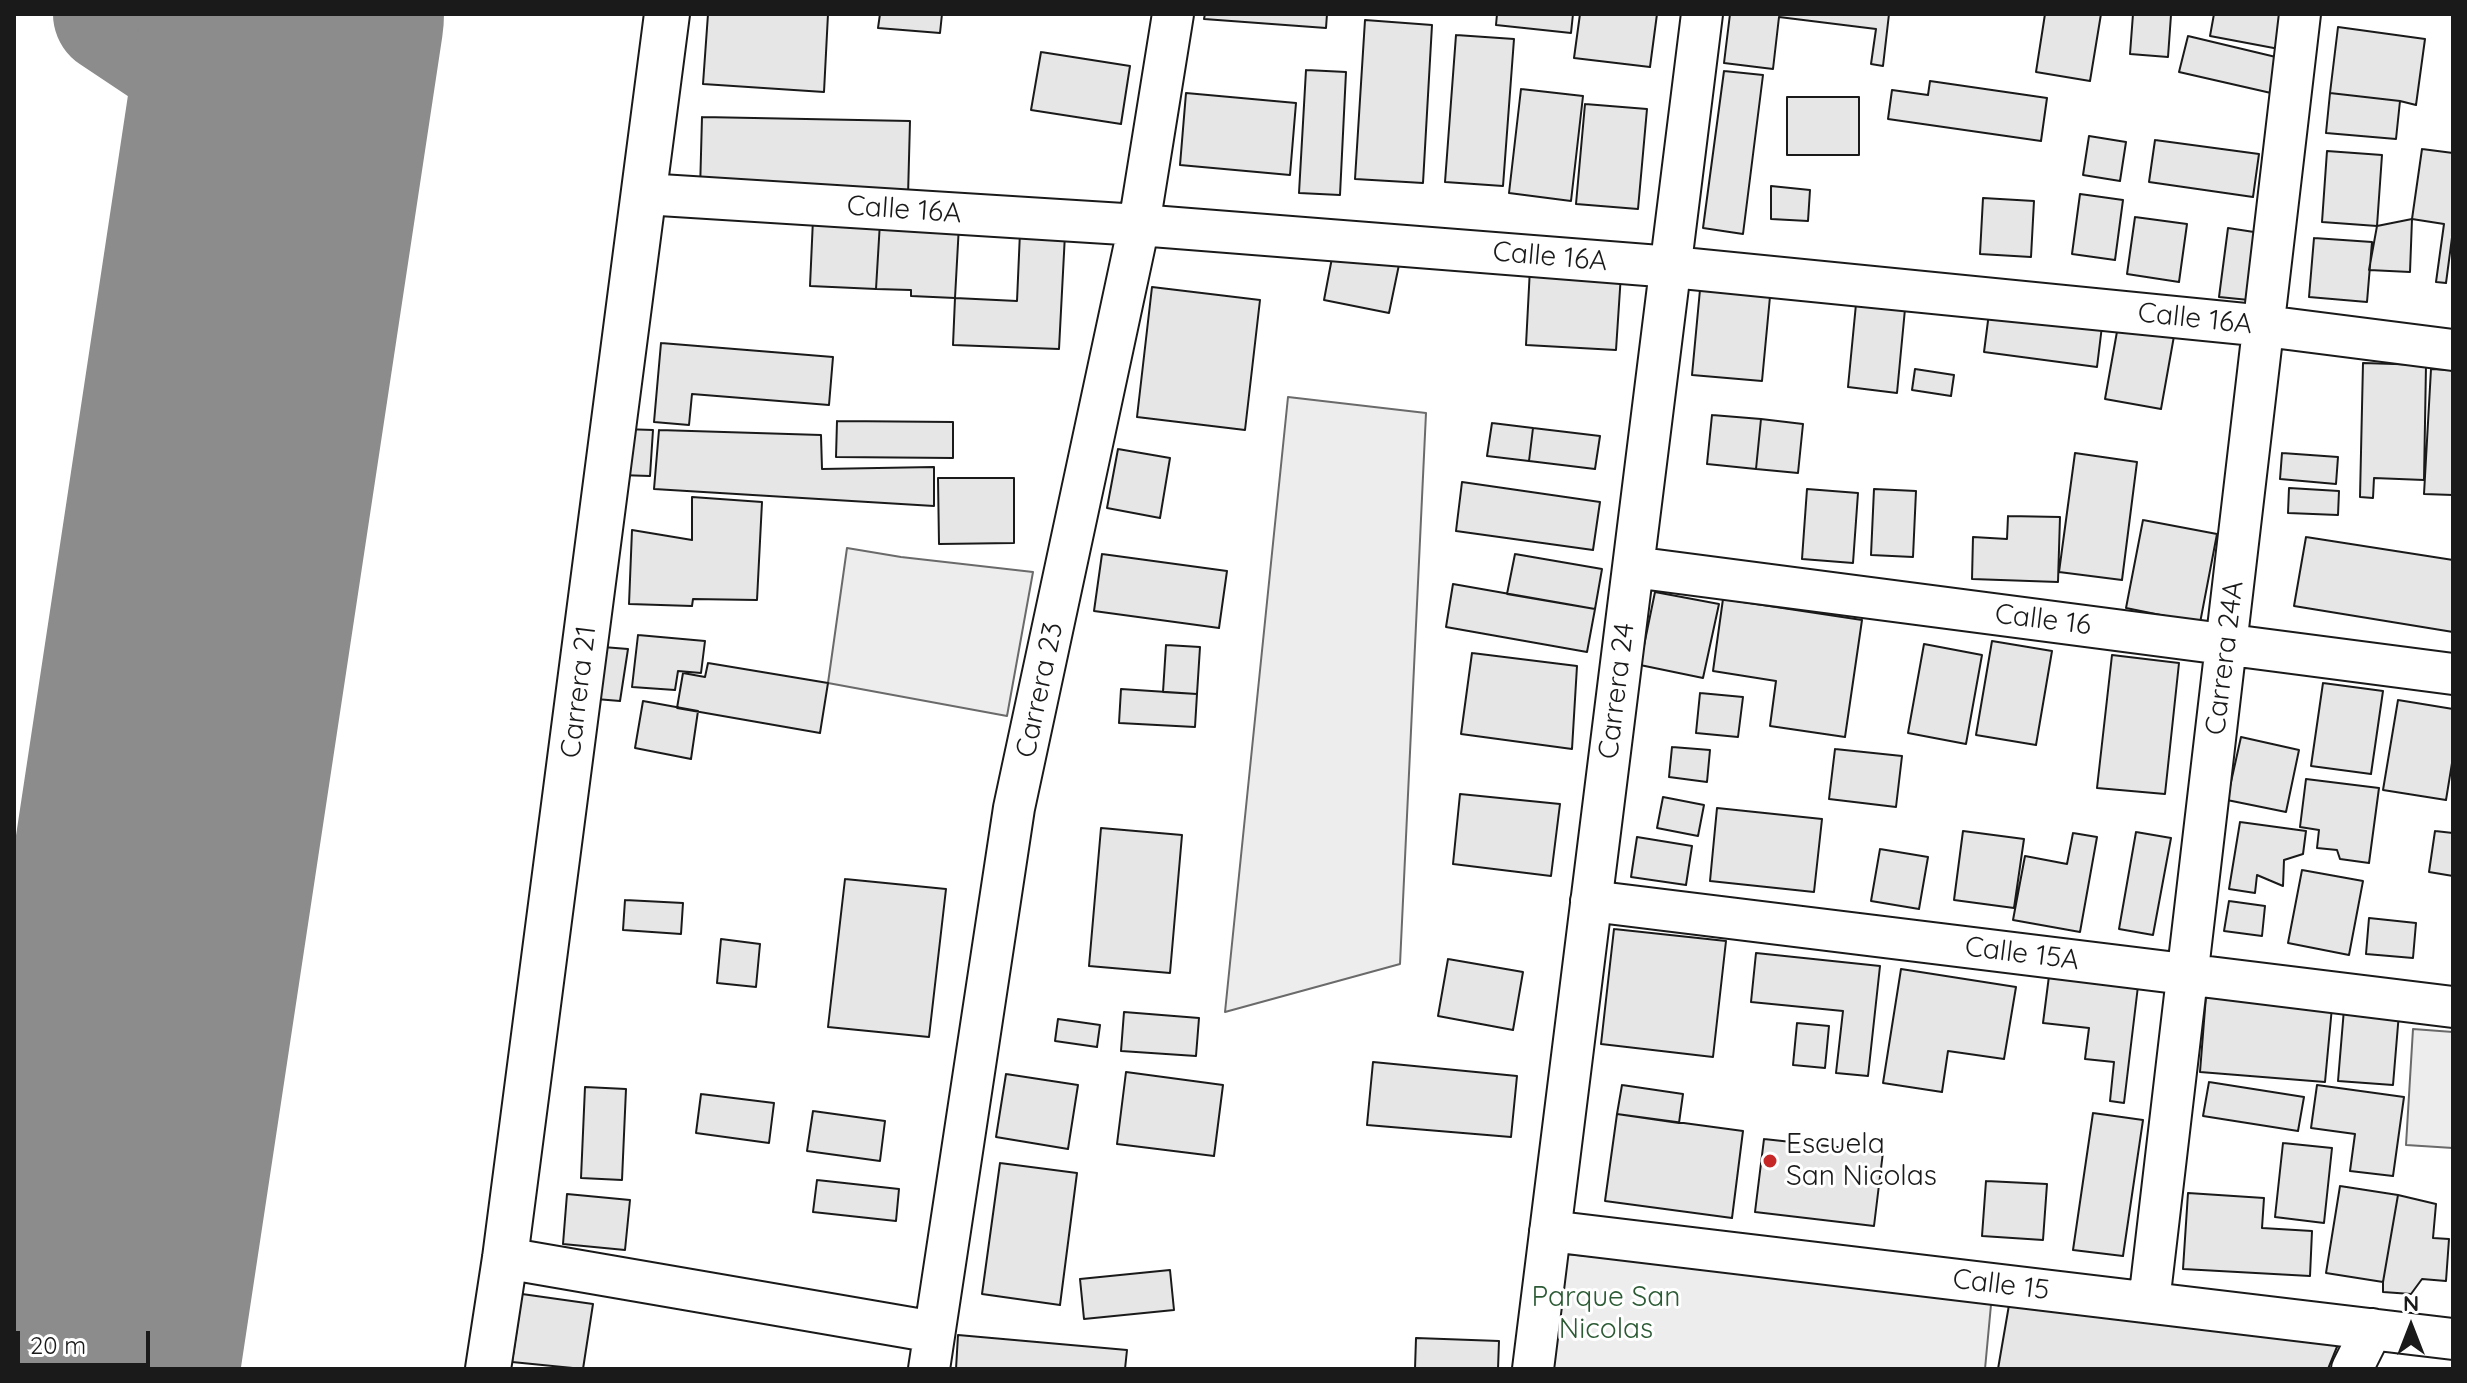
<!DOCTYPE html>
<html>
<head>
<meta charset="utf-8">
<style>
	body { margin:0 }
	#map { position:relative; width:2467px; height:1383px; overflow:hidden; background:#fff; font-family:Quicksand,sans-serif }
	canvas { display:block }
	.frame { position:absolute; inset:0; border:16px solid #1a1a1a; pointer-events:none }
	.north { position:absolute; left:2371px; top:1287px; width:80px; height:80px; -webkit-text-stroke:6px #fff; paint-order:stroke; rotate:0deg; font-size:22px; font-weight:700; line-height:32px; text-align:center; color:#1a1a1a }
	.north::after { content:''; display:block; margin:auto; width:28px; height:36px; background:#1a1a1a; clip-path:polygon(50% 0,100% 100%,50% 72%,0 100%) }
	.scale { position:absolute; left:16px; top:1331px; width:134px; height:36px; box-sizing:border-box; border:4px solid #1a1a1a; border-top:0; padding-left:10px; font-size:24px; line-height:28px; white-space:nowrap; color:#1a1a1a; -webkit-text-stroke:6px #fff; paint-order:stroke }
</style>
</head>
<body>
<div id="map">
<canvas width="2467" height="1383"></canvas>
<div class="frame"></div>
<div class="north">N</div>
<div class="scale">20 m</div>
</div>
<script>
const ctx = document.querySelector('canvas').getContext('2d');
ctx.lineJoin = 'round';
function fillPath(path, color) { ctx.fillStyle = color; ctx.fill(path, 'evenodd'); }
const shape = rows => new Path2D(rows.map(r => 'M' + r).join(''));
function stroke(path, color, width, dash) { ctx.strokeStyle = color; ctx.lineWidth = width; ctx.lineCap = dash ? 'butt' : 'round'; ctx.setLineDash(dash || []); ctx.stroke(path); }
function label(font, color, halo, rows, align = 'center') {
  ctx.font = font + ' Quicksand,sans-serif'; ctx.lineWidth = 6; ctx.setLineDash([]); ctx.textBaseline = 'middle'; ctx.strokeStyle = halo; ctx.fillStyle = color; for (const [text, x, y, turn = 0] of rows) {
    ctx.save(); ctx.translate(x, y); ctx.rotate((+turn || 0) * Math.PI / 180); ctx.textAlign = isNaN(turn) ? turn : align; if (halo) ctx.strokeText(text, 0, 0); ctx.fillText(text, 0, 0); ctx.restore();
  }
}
const built = shape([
	[1288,397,1426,413,1400,964,1225,1012,1288,397],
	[847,548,901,557,1033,572,1007,716,828,683,847,548],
	[2413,1029,2453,1032,2453,1148,2406,1145,2413,1029],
	[1555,1253,1992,1294,1985,1369,1544,1369,1555,1253]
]);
const taxiway = shape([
	[113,14,191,66,244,112,258,131,270,171],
	[191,66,211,66,244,57,277,28,285,14]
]);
const runway = shape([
	[88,1369,293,14]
]);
const building = shape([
	[708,14,828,14,824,92,703,84,708,14],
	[880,14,942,14,940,33,878,28,880,14],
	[1205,14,1327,14,1326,28,1204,19,1205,14],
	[1497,14,1573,14,1571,33,1496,25,1497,14],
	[1580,14,1657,14,1650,67,1574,58,1580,14],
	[1730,14,1889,14,1883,66,1871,64,1876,29,1779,17,1773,69,1724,63,1730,14],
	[2045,14,2101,14,2090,81,2036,72,2045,14],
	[2133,14,2171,15,2168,57,2130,54,2133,14],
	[2214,14,2286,14,2279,49,2210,36,2214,14],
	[1365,20,1432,25,1423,183,1355,179,1365,20],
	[2338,27,2425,39,2416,105,2400,101,2330,93,2338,27],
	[1456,35,1514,39,1503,186,1445,182,1456,35],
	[2188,36,2280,58,2271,93,2179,72,2188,36],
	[1041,52,1130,66,1121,124,1031,110,1041,52],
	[1306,70,1346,72,1340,195,1299,193,1306,70],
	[1724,71,1763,75,1743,234,1703,228,1724,71],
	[1930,81,2047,98,2041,141,1888,119,1892,90,1928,95,1930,81],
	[1521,89,1583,96,1571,201,1509,193,1521,89],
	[1186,93,1296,103,1290,175,1180,165,1186,93],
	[2330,93,2400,101,2396,139,2326,133,2330,93],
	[1787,97,1859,97,1859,155,1787,155,1787,97],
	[1585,104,1647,109,1638,209,1576,204,1585,104],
	[702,117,910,121,908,196,700,191,702,117],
	[2089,136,2126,142,2120,181,2083,175,2089,136],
	[2155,140,2259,154,2253,197,2149,182,2155,140],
	[2422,149,2453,153,2453,230,2446,283,2436,282,2444,224,2412,219,2422,149],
	[2327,151,2382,155,2377,226,2322,222,2327,151],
	[1771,186,1810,190,1808,221,1771,219,1771,186],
	[2080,194,2123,200,2115,260,2072,254,2080,194],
	[1983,198,2034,201,2031,257,1980,254,1983,198],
	[2135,217,2187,224,2179,282,2127,274,2135,217],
	[813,219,880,222,876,289,810,286,813,219],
	[2412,219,2410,272,2369,270,2377,226,2412,219],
	[880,222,959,225,955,298,911,296,911,290,876,289,880,222],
	[2228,228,2267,234,2259,301,2219,297,2228,228],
	[1020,232,1065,234,1059,349,953,345,955,298,1017,301,1020,232],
	[2314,238,2372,242,2367,302,2309,297,2314,238],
	[1335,242,1401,255,1389,313,1324,300,1335,242],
	[1530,268,1621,274,1616,350,1526,345,1530,268],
	[1701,279,1771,286,1762,381,1692,375,1701,279],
	[1152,287,1260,300,1245,430,1137,417,1152,287],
	[1856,304,1905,309,1897,393,1848,387,1856,304],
	[1989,313,2102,326,2097,367,1984,352,1989,313],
	[2118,326,2174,336,2161,409,2105,399,2118,326],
	[661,343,833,357,829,405,692,394,689,425,654,422,661,343],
	[2363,363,2426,365,2424,480,2374,478,2373,498,2360,497,2363,363],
	[1915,369,1954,375,1951,396,1912,390,1915,369],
	[2431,369,2453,370,2453,495,2424,494,2431,369],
	[1712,415,1761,419,1756,469,1707,464,1712,415],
	[1761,419,1803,424,1798,473,1756,469,1761,419],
	[837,421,953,422,953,458,836,457,837,421],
	[1492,423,1533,428,1529,461,1487,456,1492,423],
	[1533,428,1600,436,1595,469,1529,461,1533,428],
	[623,429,653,430,650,476,619,475,623,429],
	[659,430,821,435,822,469,934,467,934,506,654,489,659,430],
	[1118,449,1170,458,1160,518,1107,508,1118,449],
	[2075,453,2137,462,2122,580,2059,572,2075,453],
	[2282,453,2338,457,2336,484,2280,479,2282,453],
	[938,478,1014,478,1014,543,939,544,938,478],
	[1462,482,1600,502,1593,550,1456,531,1462,482],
	[2289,488,2339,491,2338,515,2288,513,2289,488],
	[1807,489,1858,493,1853,563,1802,559,1807,489],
	[1874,489,1916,491,1913,557,1871,555,1874,489],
	[692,497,762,502,757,600,693,599,692,606,629,604,632,530,692,540,692,497],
	[2008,516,2060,517,2058,582,1972,579,1973,537,2007,539,2008,516],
	[2143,520,2217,534,2200,623,2126,608,2143,520],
	[2306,537,2453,560,2453,632,2294,606,2306,537],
	[1102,554,1227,571,1219,628,1094,611,1102,554],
	[1515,554,1602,569,1595,609,1507,594,1515,554],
	[1453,584,1595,609,1587,652,1446,627,1453,584],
	[1655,592,1719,604,1703,678,1640,665,1655,592],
	[1723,599,1862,620,1845,737,1770,726,1776,681,1713,671,1723,599],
	[638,635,705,641,701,673,678,671,675,690,632,687,638,635],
	[1992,641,2052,651,2036,745,1976,735,1992,641],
	[1924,644,1982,655,1966,744,1908,733,1924,644],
	[1166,645,1200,647,1197,694,1163,692,1166,645],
	[603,647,628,649,620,701,596,699,603,647],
	[1472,653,1577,666,1572,749,1461,734,1472,653],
	[2112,655,2179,663,2165,794,2097,788,2112,655],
	[708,663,828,683,820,733,677,708,683,673,705,677,708,663],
	[2323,683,2383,691,2371,774,2311,766,2323,683],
	[1121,689,1197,694,1195,727,1119,723,1121,689],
	[1700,693,1743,697,1738,737,1696,733,1700,693],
	[2398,700,2453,709,2453,757,2446,800,2383,790,2398,700],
	[643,701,698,711,691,759,635,748,643,701],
	[2241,737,2299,750,2286,812,2227,800,2241,737],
	[1672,747,1710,750,1707,782,1669,777,1672,747],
	[1835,749,1902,756,1896,807,1829,799,1835,749],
	[2306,779,2379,788,2369,863,2340,859,2337,850,2317,848,2319,830,2300,827,2306,779],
	[1460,794,1560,804,1551,876,1453,864,1460,794],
	[1663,797,1704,805,1698,836,1657,828,1663,797],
	[1717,808,1822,819,1814,892,1710,881,1717,808],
	[2240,822,2306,831,2303,854,2284,860,2283,886,2257,875,2255,893,2229,889,2240,822],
	[1101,828,1182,835,1170,973,1089,966,1101,828],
	[1963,831,2024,839,2014,908,1954,900,1963,831],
	[2435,831,2453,833,2453,876,2429,872,2435,831],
	[2136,832,2171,838,2153,935,2119,929,2136,832],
	[2073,833,2097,837,2080,932,2013,920,2025,856,2067,864,2073,833],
	[1637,837,1692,846,1686,885,1631,877,1637,837],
	[1880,849,1928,857,1919,909,1871,901,1880,849],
	[2302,870,2363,881,2349,955,2288,943,2302,870],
	[845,879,946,889,929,1037,828,1027,845,879],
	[625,900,683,903,681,934,623,930,625,900],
	[2229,901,2265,906,2262,936,2224,931,2229,901],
	[2369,918,2416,923,2413,958,2366,954,2369,918],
	[1614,929,1726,941,1713,1057,1601,1044,1614,929],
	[721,939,760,944,756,987,717,983,721,939],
	[1756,953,1880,966,1868,1076,1836,1073,1843,1011,1751,1002,1756,953],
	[1448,959,1523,972,1513,1030,1438,1016,1448,959],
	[1901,969,2016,987,2004,1059,1948,1051,1942,1092,1883,1083,1901,969],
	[2049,976,2138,986,2124,1103,2110,1101,2114,1062,2085,1059,2089,1028,2043,1023,2049,976],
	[2206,996,2332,1007,2325,1082,2200,1072,2206,996],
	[2344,1009,2399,1013,2393,1085,2338,1081,2344,1009],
	[1124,1012,1199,1018,1196,1056,1121,1051,1124,1012],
	[1058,1019,1100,1025,1097,1047,1055,1041,1058,1019],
	[1797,1023,1829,1026,1825,1068,1793,1065,1797,1023],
	[1373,1062,1517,1076,1511,1137,1367,1125,1373,1062],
	[1126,1072,1223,1085,1214,1156,1117,1144,1126,1072],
	[1006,1074,1078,1085,1068,1149,996,1137,1006,1074],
	[2209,1082,2304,1097,2298,1131,2203,1116,2209,1082],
	[1622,1085,1683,1094,1679,1123,1617,1114,1622,1085],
	[2317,1085,2404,1097,2393,1176,2350,1171,2355,1134,2311,1128,2317,1085],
	[585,1087,626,1089,622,1180,581,1178,585,1087],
	[701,1094,774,1103,769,1143,696,1133,701,1094],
	[813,1111,885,1121,880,1161,807,1151,813,1111],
	[2093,1113,2143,1120,2123,1256,2073,1250,2093,1113],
	[1617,1114,1743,1131,1732,1218,1605,1201,1617,1114],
	[1764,1139,1883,1152,1874,1226,1755,1212,1764,1139],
	[2283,1143,2332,1148,2324,1223,2275,1217,2283,1143],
	[1000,1163,1077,1173,1060,1305,982,1294,1000,1163],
	[817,1180,899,1189,896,1221,813,1212,817,1180],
	[1986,1181,2047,1184,2043,1240,1982,1236,1986,1181],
	[2340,1186,2398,1195,2383,1282,2326,1273,2340,1186],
	[2188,1193,2264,1198,2262,1228,2312,1231,2310,1276,2183,1269,2188,1193],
	[567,1194,630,1200,625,1250,563,1244,567,1194],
	[2398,1195,2436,1204,2433,1238,2449,1239,2446,1281,2422,1279,2411,1294,2383,1292,2383,1282,2398,1195],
	[1170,1270,1174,1310,1084,1319,1080,1279,1170,1270],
	[522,1294,593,1304,583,1369,512,1362,522,1294],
	[2009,1305,2341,1337,2328,1369,1998,1369,2009,1305],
	[958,1335,1127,1350,1125,1369,956,1369,958,1335],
	[1416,1338,1499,1341,1498,1369,1415,1369,1416,1338]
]);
const street = shape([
	[644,194,1139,225,1672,267,2265,326,2453,350],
	[1633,567,2453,674],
	[1591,901,2453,1007],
	[1550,1231,2453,1339],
	[505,1258,934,1332],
	[2149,1302,2300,14],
	[929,1369,1014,808,1139,225,1173,14],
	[1533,1369,1702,14],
	[2352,1369,2372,1329]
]);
const secondary = shape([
	[488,1369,505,1258,667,14]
]);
const markers = [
	[1770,1161,8,"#c62828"]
];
const streetNames = [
	["Calle 16A",904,210,4],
	["Calle 16A",1550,257,5],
	["Calle 16A",2195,319,6],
	["Calle 16",2043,620,7],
	["Carrera 24A",2225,658,-83],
	["Carrera 23",1040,690,-78],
	["Carrera 24",1617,691,-83],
	["Carrera 21",579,692,-83],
	["Calle 15A",2022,954,7],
	["Calle 15",2001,1285,7]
];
const poiNames = [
	["Escuela",1786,1145],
	["San Nicolas",1786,1177]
];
const parkNames = [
	["Parque San",1606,1298],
	["Nicolas",1606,1330]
];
fillPath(built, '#ededed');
stroke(built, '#6a6a6a', 2);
stroke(taxiway, '#8c8c8c', 120);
stroke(runway, '#8c8c8c', 302);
fillPath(building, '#e6e6e6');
stroke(building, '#1a1a1a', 2);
stroke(street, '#1a1a1a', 44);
stroke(secondary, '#1a1a1a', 48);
stroke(street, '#fff', 40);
stroke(secondary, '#fff', 44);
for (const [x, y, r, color] of markers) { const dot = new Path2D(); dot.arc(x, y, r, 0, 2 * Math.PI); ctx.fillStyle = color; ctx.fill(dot); stroke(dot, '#fff', 3); }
label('28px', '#1a1a1a', '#fff', streetNames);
label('28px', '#1a1a1a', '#fff', poiNames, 'left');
label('28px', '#2b5a34', '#fff', parkNames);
</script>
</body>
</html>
